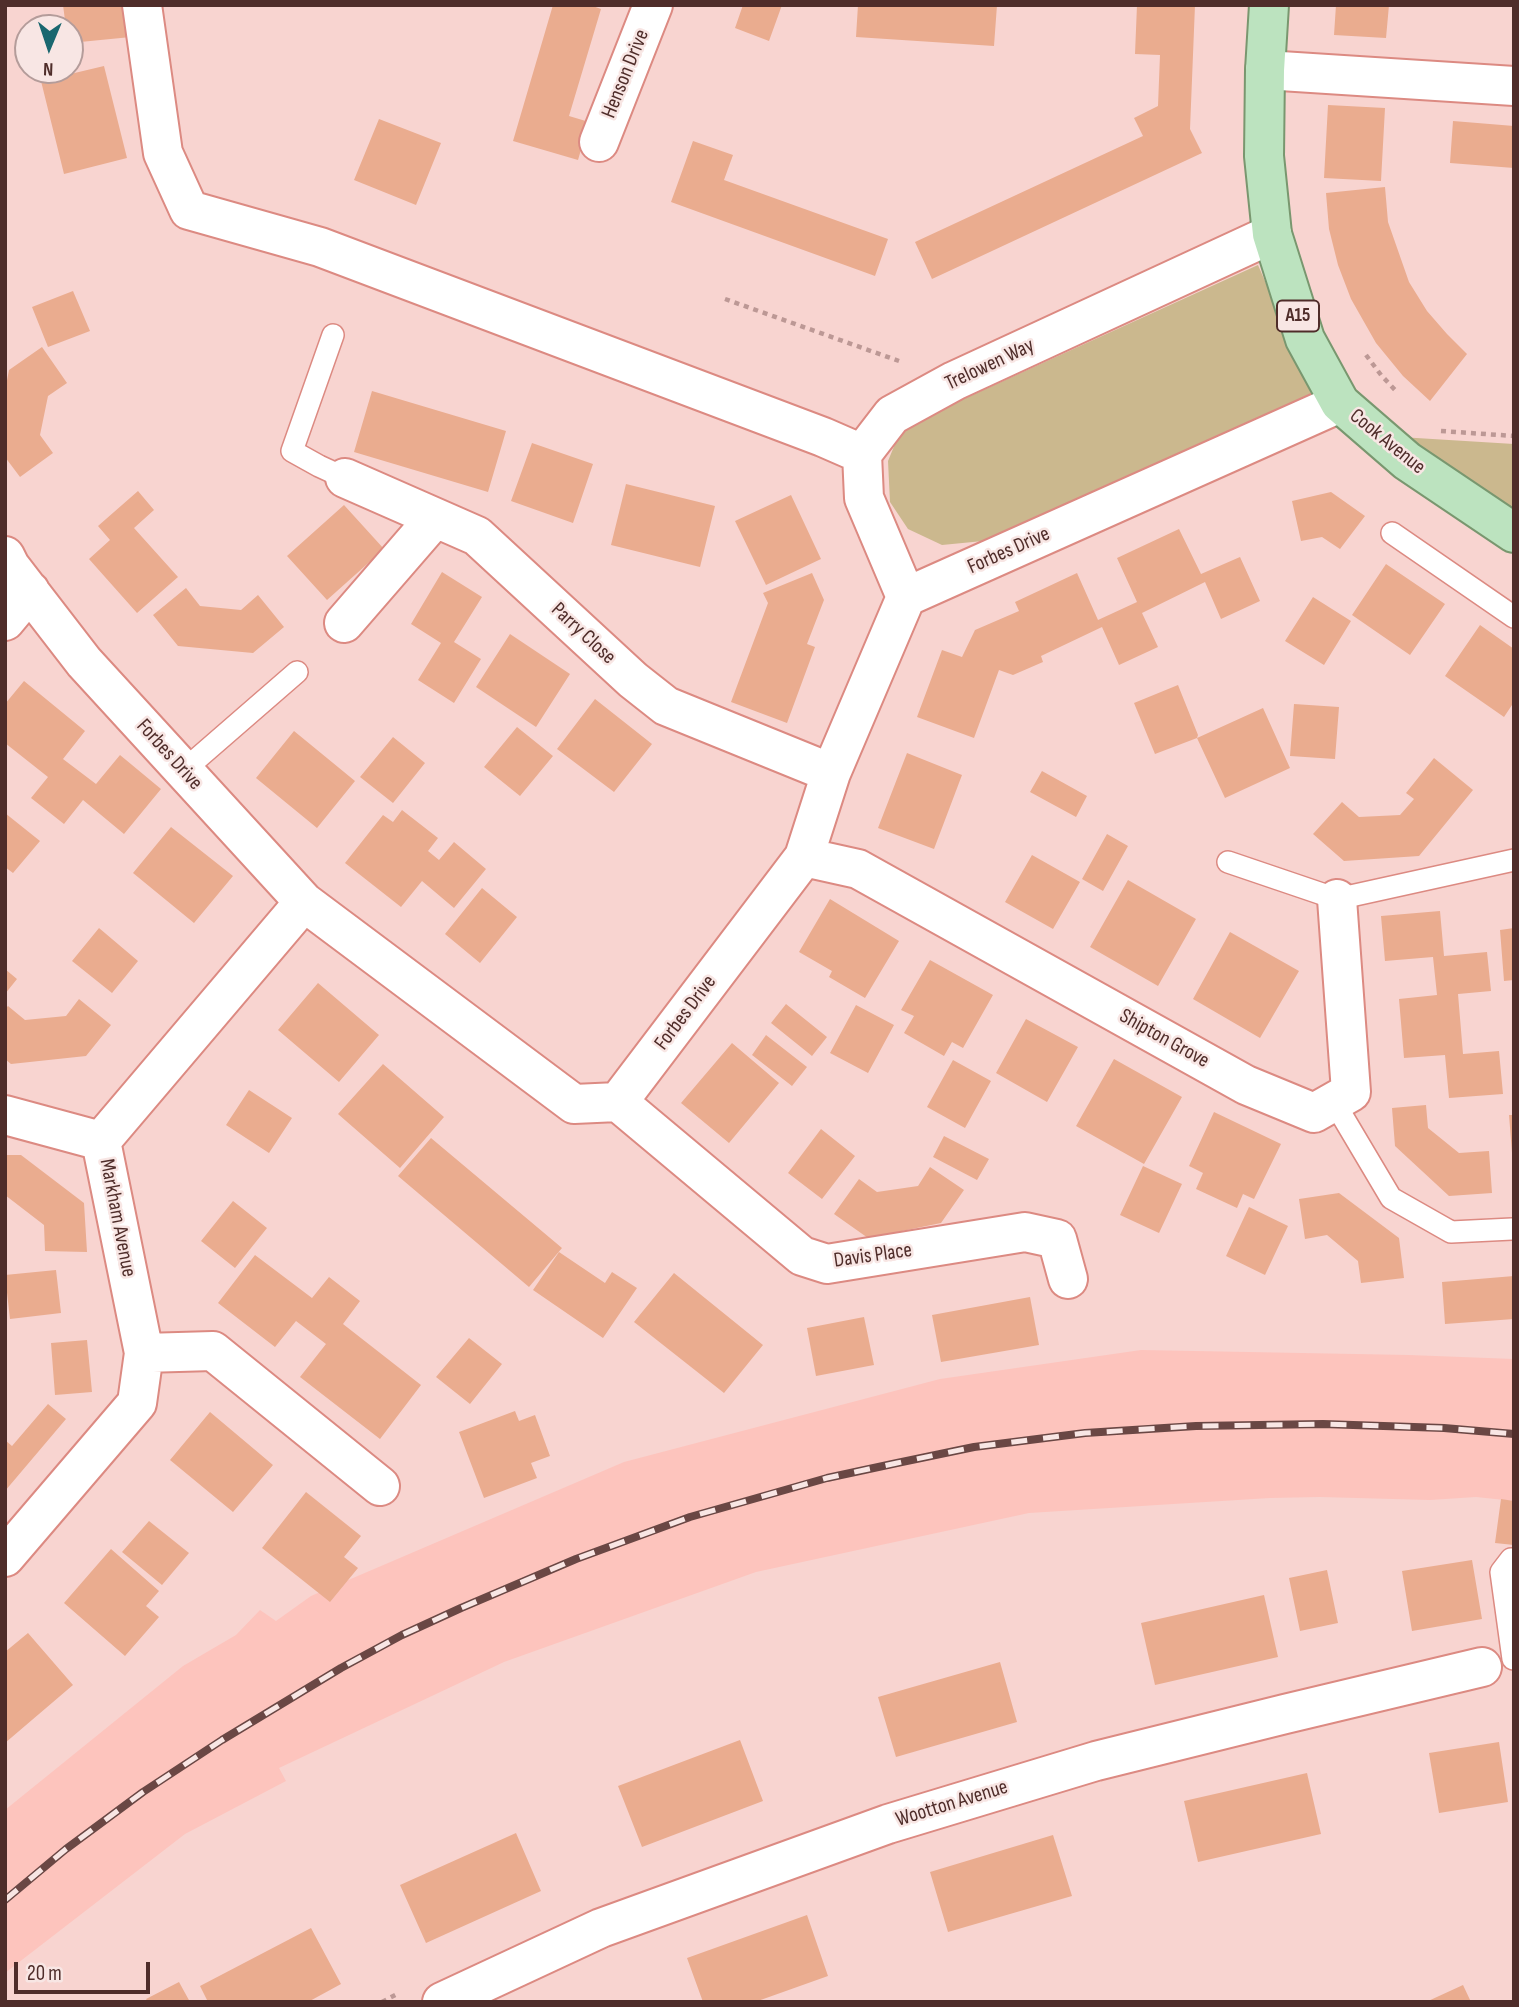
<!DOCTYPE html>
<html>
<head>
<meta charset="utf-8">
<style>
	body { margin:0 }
	#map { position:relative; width:1519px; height:2007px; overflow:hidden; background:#f8d4d0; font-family:"Sofia Sans Condensed",sans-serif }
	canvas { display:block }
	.frame { position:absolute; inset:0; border:7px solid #4f2d2a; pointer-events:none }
	.north { position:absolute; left:14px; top:14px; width:70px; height:70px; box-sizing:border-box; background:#f8e6e4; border:2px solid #b49c9a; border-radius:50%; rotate:182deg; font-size:19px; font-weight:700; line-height:28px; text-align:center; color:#4f2d2a }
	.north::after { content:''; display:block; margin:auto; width:24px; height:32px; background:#1a676f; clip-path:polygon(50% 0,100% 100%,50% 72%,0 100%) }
	.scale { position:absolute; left:14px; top:1962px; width:136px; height:32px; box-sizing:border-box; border:4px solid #4f2d2a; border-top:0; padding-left:9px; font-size:21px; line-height:24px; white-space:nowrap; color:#4f2d2a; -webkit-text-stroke:5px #f8e6e4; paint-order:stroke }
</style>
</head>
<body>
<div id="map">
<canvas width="1519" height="2007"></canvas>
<div class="frame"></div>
<div class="north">N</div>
<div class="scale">20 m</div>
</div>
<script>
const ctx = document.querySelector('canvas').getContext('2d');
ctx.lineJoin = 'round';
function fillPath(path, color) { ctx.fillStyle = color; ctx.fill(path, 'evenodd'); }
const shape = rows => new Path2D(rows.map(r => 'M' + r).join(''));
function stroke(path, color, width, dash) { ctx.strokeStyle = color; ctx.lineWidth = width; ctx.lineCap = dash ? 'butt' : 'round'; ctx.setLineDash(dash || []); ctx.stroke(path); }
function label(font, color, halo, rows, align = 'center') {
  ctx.font = font + ' "Sofia Sans Condensed",sans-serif'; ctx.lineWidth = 5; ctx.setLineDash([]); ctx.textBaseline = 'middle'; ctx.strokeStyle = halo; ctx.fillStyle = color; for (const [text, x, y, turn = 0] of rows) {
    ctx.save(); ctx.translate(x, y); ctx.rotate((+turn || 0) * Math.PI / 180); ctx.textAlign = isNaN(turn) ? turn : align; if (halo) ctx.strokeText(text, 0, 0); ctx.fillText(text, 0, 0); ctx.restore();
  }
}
const built = shape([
	[1141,1350,1409,1355,1514,1359,1514,1501,1476,1497,1430,1500,1320,1497,1270,1498,1029,1513,756,1572,504,1662,279,1768,286,1781,185,1834,5,1973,5,1810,183,1666,236,1635,260,1610,276,1621,311,1596,624,1462,940,1379]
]);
const green = shape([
	[1258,265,1314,394,983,541,942,545,908,529,890,502,888,461,902,427],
	[1400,437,1514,444,1514,512]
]);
const building = shape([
	[63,5,127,5,131,37,70,43,70,28,66,28],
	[553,5,590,5,601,9,569,116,589,122,578,160,513,141],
	[743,5,782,5,769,41,735,28],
	[858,5,997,5,994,46,856,37],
	[1137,5,1195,5,1190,129,1202,153,932,279,915,242,1143,136,1134,118,1158,106,1160,55,1135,54],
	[1336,5,1389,5,1386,38,1334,35],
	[104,66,127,158,64,174,41,81],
	[1328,105,1385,108,1381,181,1324,178],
	[379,119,441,143,416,205,354,180],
	[1453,121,1514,126,1514,168,1450,163],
	[693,141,733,155,724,180,888,239,875,276,671,202],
	[1385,187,1388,222,1409,282,1427,311,1447,334,1467,354,1430,401,1403,376,1376,343,1351,299,1338,265,1329,229,1326,193],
	[73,291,90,331,48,347,32,307],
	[42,347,67,383,48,396,40,435,53,453,20,477,5,457,5,391,9,370],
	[372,391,506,431,488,492,354,452],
	[532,443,593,464,573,523,511,501],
	[626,484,715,506,700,567,611,545],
	[138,491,154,510,134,528,178,577,137,613,89,559,110,540,98,526],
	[1331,492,1365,516,1340,549,1322,537,1301,541,1292,501],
	[791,495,821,559,766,585,735,521],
	[344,505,384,549,327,600,287,556],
	[1179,529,1201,574,1240,557,1260,601,1221,619,1205,582,1142,613,1158,647,1119,665,1102,627,1041,656,1043,662,1013,675,999,670,974,738,917,717,942,650,962,657,975,630,1019,611,1015,602,1077,573,1098,620,1137,602,1117,558],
	[1386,564,1445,604,1410,655,1352,615],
	[442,572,482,597,454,642,481,659,454,703,418,680,441,643,411,624],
	[812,573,824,600,807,644,815,647,787,723,731,702,768,603,763,593],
	[186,588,200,606,241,610,258,595,284,627,253,653,178,646,153,615],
	[1313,597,1351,621,1324,665,1285,641],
	[1480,625,1514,649,1514,702,1504,717,1445,676],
	[510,634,570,674,536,727,476,687],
	[24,681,85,731,63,759,96,784,120,755,161,789,124,834,83,800,64,824,31,798,48,777,5,743,5,704],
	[1178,685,1198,735,1197,738,1155,754,1134,703],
	[595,699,652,744,614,792,557,749],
	[1294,704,1339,707,1335,759,1290,756],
	[1263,708,1290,768,1225,798,1197,738],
	[517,727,553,756,520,796,484,767],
	[294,731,355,781,317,828,256,778],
	[393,737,425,763,393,803,360,777],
	[907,753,962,775,934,849,878,828],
	[1434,758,1473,790,1419,856,1344,861,1313,834,1342,802,1359,817,1400,815,1414,799,1406,793],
	[1042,771,1087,796,1076,817,1030,792],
	[402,810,438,838,428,851,439,860,454,842,486,869,454,908,422,881,401,907,345,863,383,815,393,822],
	[5,813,40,841,13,873,5,867],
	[171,827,233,876,194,923,133,873],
	[1107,834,1128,846,1103,891,1082,879],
	[1032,855,1080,882,1053,929,1005,902],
	[1128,880,1196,919,1158,986,1090,947],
	[482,888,517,917,480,963,445,934],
	[830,899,899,941,865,998,829,977,832,971,799,952],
	[1440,911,1444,956,1487,952,1491,991,1458,994,1463,1054,1499,1051,1503,1094,1449,1098,1445,1055,1404,1058,1399,999,1437,995,1433,957,1385,961,1381,916],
	[99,928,138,961,112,993,72,961],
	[1514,928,1514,980,1504,981,1500,930],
	[1230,932,1299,971,1260,1038,1193,999],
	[930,960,993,995,963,1048,952,1042,944,1056,904,1033,914,1016,901,1010],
	[5,969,17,979,5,994],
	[318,983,379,1035,339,1082,278,1030],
	[79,999,111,1025,86,1056,11,1064,5,1059,5,1009,8,1006,25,1020,66,1016],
	[786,1004,827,1037,812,1056,771,1023],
	[856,1005,894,1025,868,1073,830,1053],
	[1026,1019,1078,1047,1047,1102,996,1073],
	[766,1035,807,1067,792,1086,752,1055],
	[732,1043,779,1083,729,1143,681,1103],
	[1114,1059,1182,1097,1144,1164,1076,1126],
	[953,1060,991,1081,965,1128,927,1107],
	[383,1064,444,1117,400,1168,338,1114],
	[249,1090,292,1118,269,1153,226,1125],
	[1426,1105,1428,1128,1459,1153,1489,1151,1492,1193,1449,1196,1395,1146,1392,1108],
	[1214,1112,1281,1144,1254,1199,1243,1194,1237,1208,1196,1189,1203,1173,1189,1166],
	[1509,1115,1514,1115,1514,1153,1512,1153],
	[821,1129,855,1156,822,1199,788,1173],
	[944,1136,989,1159,977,1180,933,1157],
	[431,1138,562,1248,529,1287,398,1176],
	[5,1155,21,1155,84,1203,87,1252,45,1251,44,1225,5,1195],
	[1143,1166,1182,1184,1159,1233,1120,1215],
	[930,1167,964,1190,941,1223,868,1238,834,1214,859,1179,877,1192,918,1186],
	[1339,1193,1399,1238,1404,1278,1361,1283,1358,1261,1327,1235,1305,1239,1299,1199],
	[233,1201,267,1228,235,1268,201,1241],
	[1249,1207,1288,1226,1265,1275,1226,1256],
	[559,1252,605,1283,612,1272,637,1288,603,1338,533,1290],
	[255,1255,312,1298,329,1277,360,1301,343,1324,421,1385,380,1439,300,1377,326,1344,296,1321,275,1347,218,1303],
	[56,1270,61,1313,10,1319,5,1275],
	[674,1273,763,1345,724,1393,634,1322],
	[1514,1276,1514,1319,1445,1324,1442,1282],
	[1030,1297,1039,1345,941,1362,932,1315],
	[864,1317,874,1365,816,1376,807,1328],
	[469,1338,502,1364,470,1404,436,1377],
	[87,1340,92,1392,55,1395,51,1343],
	[48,1404,66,1419,5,1491,5,1440,12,1446],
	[515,1411,519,1421,535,1415,550,1456,531,1463,537,1478,484,1498,459,1432],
	[210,1412,273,1465,233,1512,170,1460],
	[306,1492,361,1536,344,1557,358,1568,330,1602,262,1548],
	[1501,1499,1514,1501,1514,1545,1495,1543],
	[149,1521,189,1553,162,1585,122,1552],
	[111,1549,159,1591,146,1606,159,1617,125,1656,64,1603],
	[1472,1560,1482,1619,1412,1631,1402,1571],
	[1327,1570,1338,1623,1300,1631,1289,1578],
	[1264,1595,1278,1657,1155,1685,1141,1623],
	[28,1633,73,1685,5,1743,5,1652],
	[1000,1662,1017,1722,896,1757,878,1697],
	[740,1740,763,1801,642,1847,618,1786],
	[1499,1742,1508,1802,1439,1813,1429,1753],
	[1307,1773,1321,1834,1198,1862,1184,1801],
	[516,1833,541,1891,426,1943,400,1885],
	[1053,1835,1072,1896,948,1932,930,1872],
	[807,1915,828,1976,755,2002,703,2002,687,1958],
	[311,1928,341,1984,308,2002,208,2002,200,1986],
	[179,1982,190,2002,148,2002,146,1999],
	[1463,1985,1471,2002,1426,2002]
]);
const path = shape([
	[725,299,899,361],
	[1366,355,1381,375,1396,391],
	[1441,431,1514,436],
	[382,2002,399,1993]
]);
const lane = shape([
	[333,335,292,451,319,466,345,478],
	[1392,533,1514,617],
	[183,771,297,672],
	[1228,862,1337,899,1514,860],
	[1334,1102,1391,1198,1451,1232,1512,1229],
	[1513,1659,1501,1572,1511,1559,1514,1559]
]);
const street = shape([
	[142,5,163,153,189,210,320,247,823,437,862,454],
	[1265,70,1514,86],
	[599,142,653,5],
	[345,478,477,536,633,680,666,706,831,773],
	[5,556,10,566,84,662,304,902,574,1104,618,1102,804,857,831,773,906,597,1340,403],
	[906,597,864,498,862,454,892,415,954,381,1272,234],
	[5,621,30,591],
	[344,623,435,518],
	[804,857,858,869,1246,1085,1314,1113,1351,1092,1337,899],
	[618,1102,802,1256,827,1264,1025,1232,1057,1239,1068,1279],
	[5,1115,101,1141],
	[101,1141,304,902],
	[144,1353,213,1351,380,1486],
	[5,1557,137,1403,144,1353,101,1141],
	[442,2002,601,1928,888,1824,1096,1761,1285,1714,1482,1667]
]);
const primary = shape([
	[1269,5,1265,70,1264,156,1272,234,1305,339,1340,403,1407,461,1514,533]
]);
const rail = shape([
	[5,1900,66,1849,143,1792,222,1740,341,1668,402,1635,461,1608,576,1559,690,1517,827,1478,897,1463,974,1447,1085,1433,1196,1426,1323,1424,1444,1428,1514,1434]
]);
const shields = [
	[1298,316,42]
];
const shieldNames = [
	["A15",1298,316]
];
const streetNames = [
	["Henson Drive",626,74,-68],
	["Trelowen Way",990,365,-25],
	["Cook Avenue",1387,442,39],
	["Forbes Drive",1009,551,-24],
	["Parry Close",583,634,43],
	["Forbes Drive",169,755,48],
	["Forbes Drive",686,1013,-53],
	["Shipton Grove",1164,1039,29],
	["Markham Avenue",117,1218,79],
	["Davis Place",873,1256,-8],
	["Wootton Avenue",952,1804,-17]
];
fillPath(built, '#fdc4bd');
fillPath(green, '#cbb88e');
fillPath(building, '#eaac8f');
stroke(lane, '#dc8a82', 24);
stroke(street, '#dc8a82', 42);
stroke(primary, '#79976f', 42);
stroke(path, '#bc9895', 4.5, [5, 5]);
stroke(lane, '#fff', 21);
stroke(street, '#fff', 38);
stroke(primary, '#bce3bf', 38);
stroke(rail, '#6a4744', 8);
stroke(rail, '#f8e6e4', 5, [16]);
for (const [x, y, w] of shields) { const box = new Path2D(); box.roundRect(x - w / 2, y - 15.5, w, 31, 5); ctx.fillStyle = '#f8e6e4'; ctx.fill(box); stroke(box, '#4f2d2a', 2); }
label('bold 19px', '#4f2d2a', null, shieldNames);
label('21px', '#4f2d2a', '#f8e6e4', streetNames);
</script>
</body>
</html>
